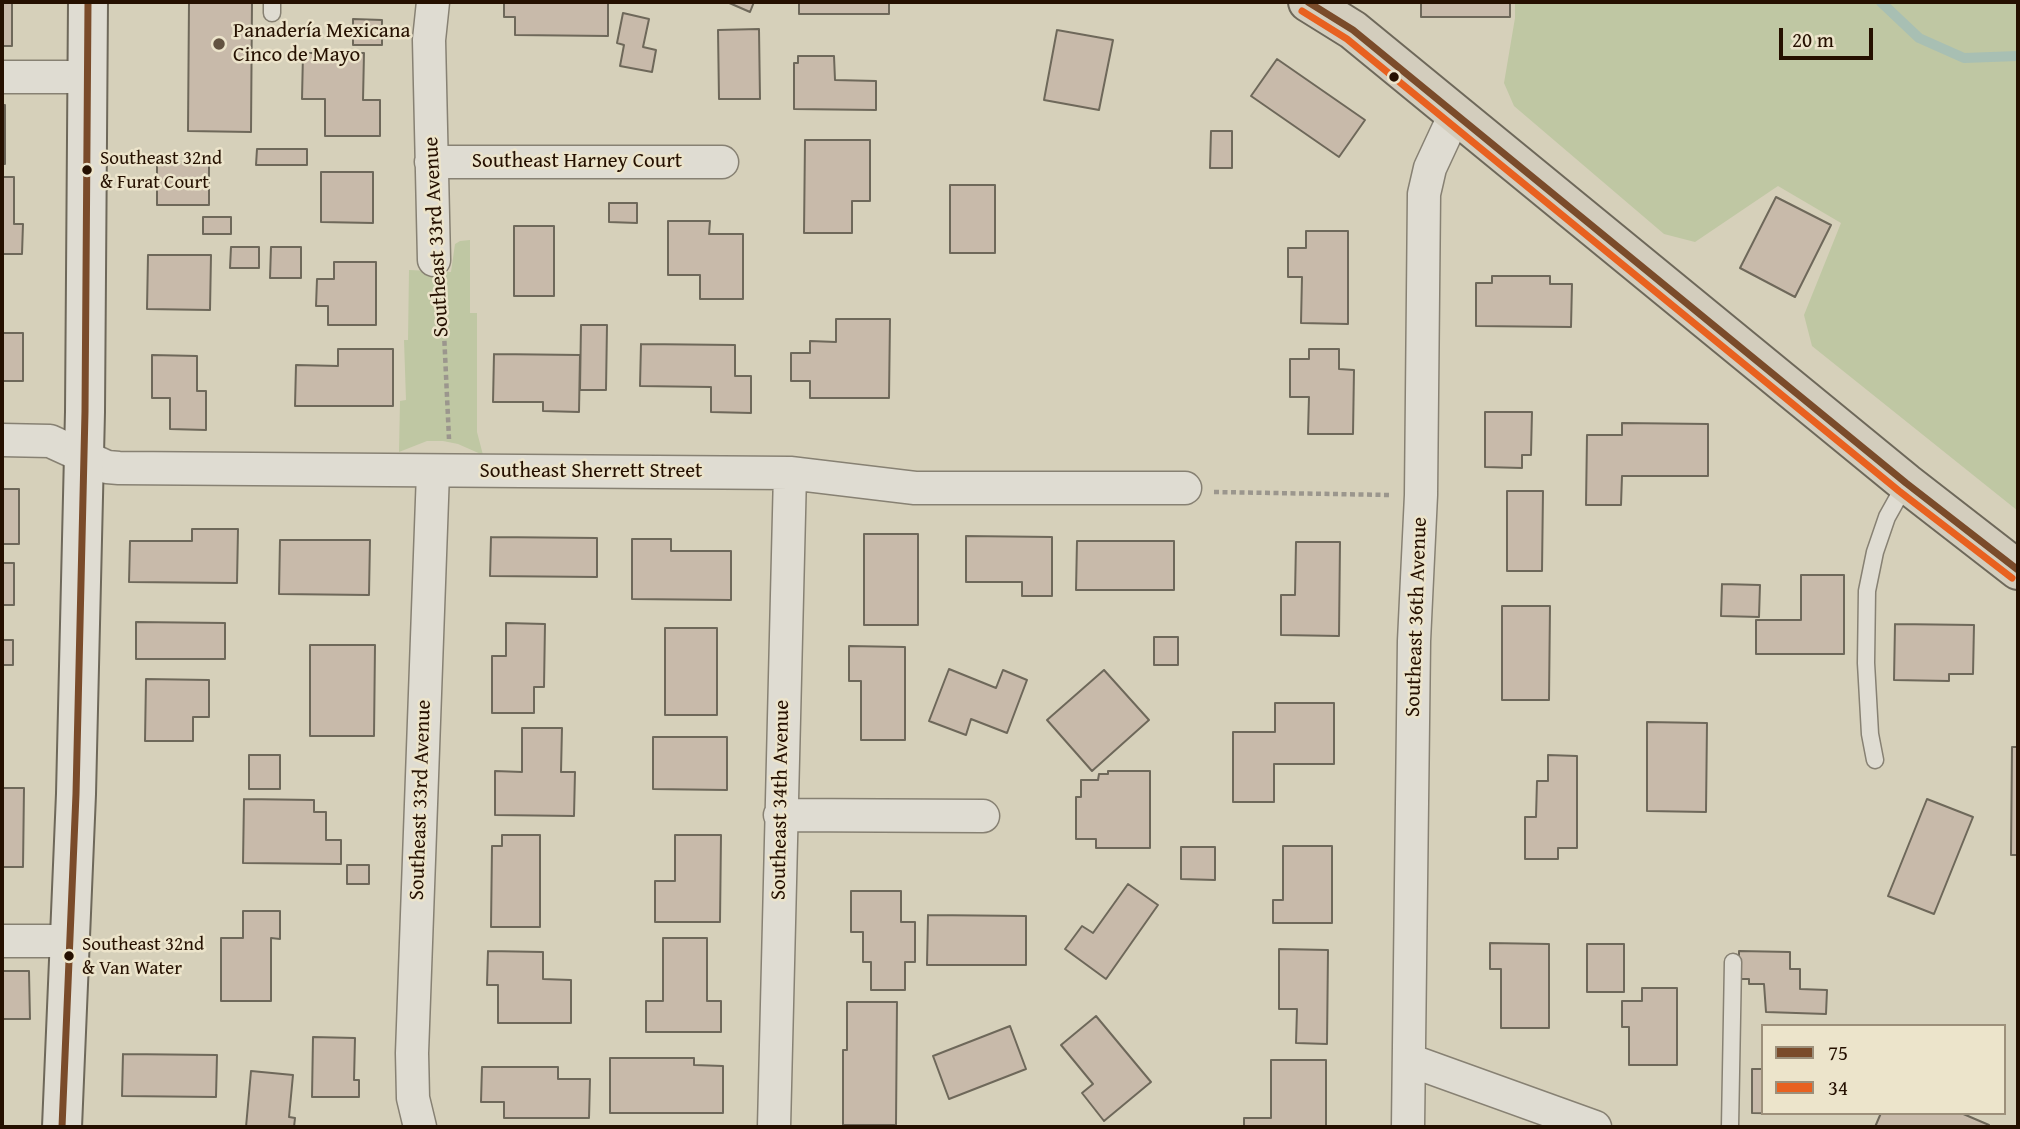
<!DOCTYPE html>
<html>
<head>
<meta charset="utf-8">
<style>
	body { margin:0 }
	#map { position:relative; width:2020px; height:1129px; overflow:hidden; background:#d6d0ba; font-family:"Gentium Book Plus",serif }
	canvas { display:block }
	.frame { position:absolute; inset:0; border:4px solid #251000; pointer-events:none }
	.legend { position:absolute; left:1761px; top:1024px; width:245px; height:91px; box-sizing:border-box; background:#ece4cb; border:2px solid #9c8f7a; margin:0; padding:9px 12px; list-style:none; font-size:21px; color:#251000 }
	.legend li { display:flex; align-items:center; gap:14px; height:35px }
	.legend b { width:35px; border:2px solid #9c8f7a }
	.scale { position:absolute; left:1779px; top:28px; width:94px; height:32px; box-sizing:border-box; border:4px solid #251000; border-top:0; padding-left:9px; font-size:21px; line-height:24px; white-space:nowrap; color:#251000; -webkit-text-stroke:5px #ece4cb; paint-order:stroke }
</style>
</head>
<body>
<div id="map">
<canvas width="2020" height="1129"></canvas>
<div class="frame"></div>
<ul class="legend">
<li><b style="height:9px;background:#7a4b2a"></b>75</li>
<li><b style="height:9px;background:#e86120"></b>34</li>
</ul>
<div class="scale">20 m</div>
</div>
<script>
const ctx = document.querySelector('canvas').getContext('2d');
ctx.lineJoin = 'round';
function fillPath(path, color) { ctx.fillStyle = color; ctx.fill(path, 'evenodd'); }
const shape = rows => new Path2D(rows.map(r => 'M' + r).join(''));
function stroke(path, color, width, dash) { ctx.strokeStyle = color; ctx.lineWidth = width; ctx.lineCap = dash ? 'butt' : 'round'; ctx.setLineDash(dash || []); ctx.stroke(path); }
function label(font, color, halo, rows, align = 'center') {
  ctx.font = font + ' "Gentium Book Plus",serif'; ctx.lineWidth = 5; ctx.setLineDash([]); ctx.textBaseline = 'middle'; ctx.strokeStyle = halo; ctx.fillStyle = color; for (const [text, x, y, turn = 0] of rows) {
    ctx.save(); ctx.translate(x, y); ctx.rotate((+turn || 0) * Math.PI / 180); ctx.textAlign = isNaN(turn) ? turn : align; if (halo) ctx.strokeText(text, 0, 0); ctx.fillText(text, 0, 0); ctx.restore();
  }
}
const green = shape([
	[1515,2,2018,2,2018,511,1812,346,1804,315,1841,223,1778,186,1695,242,1664,234,1514,106,1504,83,1515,18],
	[470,240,470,313,477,313,477,432,483,455,458,444,443,441,427,441,399,452,400,401,406,400,404,340,408,340,409,270,451,272,455,244,460,241]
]);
const stream = shape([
	[1881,2,1919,38,1964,58,2018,56]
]);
const building = shape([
	[2,2,12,2,12,46,2,46,2,2],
	[189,2,252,2,251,132,188,131,189,2],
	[504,2,608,2,608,36,515,35,515,17,504,17,504,2],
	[727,2,754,2,750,12,727,2],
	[799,2,889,2,889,14,799,14,799,2],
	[1421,2,1510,2,1510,17,1421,17,1421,2],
	[623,13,649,19,643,47,656,50,652,72,620,66,624,45,617,43,623,13],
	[353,19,382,20,382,45,353,45,353,19],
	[759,29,760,99,719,99,718,30,759,29],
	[1057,30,1113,40,1099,110,1044,100,1057,30],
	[303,53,364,53,363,100,380,100,380,136,325,136,325,99,302,99,303,53],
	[798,56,834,56,835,80,876,81,876,110,794,109,794,63,798,63,798,56],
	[1277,59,1365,120,1339,157,1251,96,1277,59],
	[2,105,5,105,5,164,2,164,2,105],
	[1211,131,1232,131,1232,168,1210,168,1211,131],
	[805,140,870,140,870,201,852,201,852,233,804,233,805,140],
	[257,149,307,149,307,165,256,165,257,149],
	[157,162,209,163,209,205,157,205,157,162],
	[321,172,373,172,373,223,321,222,321,172],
	[2,177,14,177,14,224,23,224,22,254,2,254,2,177],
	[950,185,995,185,995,253,950,253,950,185],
	[1776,197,1831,225,1795,297,1740,268,1776,197],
	[609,203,637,203,637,223,609,222,609,203],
	[203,217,231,217,231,234,203,234,203,217],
	[668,221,710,221,709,234,743,234,743,299,700,299,700,275,668,275,668,221],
	[514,226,554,226,554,296,514,296,514,226],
	[1306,231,1348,231,1348,324,1301,323,1302,277,1288,277,1288,248,1306,248,1306,231],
	[231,247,259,247,259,268,230,268,231,247],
	[271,247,301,247,301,278,270,278,271,247],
	[148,255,211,255,210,310,147,309,148,255],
	[334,262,376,262,376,325,328,325,328,306,316,306,317,279,334,279,334,262],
	[1492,276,1550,276,1550,284,1572,284,1571,327,1476,326,1476,283,1492,283,1492,276],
	[836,319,890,319,889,398,810,398,810,381,791,381,791,353,810,353,810,341,836,342,836,319],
	[581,325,607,325,606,390,580,390,581,325],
	[2,333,23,333,23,381,2,381,2,333],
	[641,344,735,345,735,376,751,376,751,413,711,412,711,387,640,386,641,344],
	[338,349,393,349,393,406,295,406,296,365,338,366,338,349],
	[1309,349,1339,349,1339,369,1354,370,1353,434,1308,434,1309,397,1290,397,1290,359,1309,359,1309,349],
	[494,354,580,355,579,412,543,411,543,402,493,402,494,354],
	[152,355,197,356,197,391,206,391,206,430,170,429,170,398,152,398,152,355],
	[1485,412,1532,412,1531,455,1522,455,1522,468,1485,467,1485,412],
	[1622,423,1708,424,1708,476,1622,476,1621,505,1586,505,1587,435,1622,435,1622,423],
	[2,489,19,489,19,544,2,544,2,489],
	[1507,491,1543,491,1542,571,1507,571,1507,491],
	[192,529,238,529,237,583,129,582,130,541,192,541,192,529],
	[864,534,918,534,918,625,864,625,864,534],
	[966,536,1052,537,1052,596,1022,596,1022,582,966,582,966,536],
	[491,537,597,538,597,577,490,576,491,537],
	[632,539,671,539,671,551,731,551,731,600,632,599,632,539],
	[280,540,370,540,369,595,279,594,280,540],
	[1077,541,1174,541,1174,590,1076,590,1077,541],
	[1296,542,1340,542,1339,636,1281,635,1281,595,1295,595,1296,542],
	[2,563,14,563,14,605,2,605,2,563],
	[1801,575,1844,575,1844,654,1756,654,1756,620,1801,620,1801,575],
	[1722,584,1760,585,1759,617,1721,616,1722,584],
	[1502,606,1550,606,1549,700,1502,700,1502,606],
	[136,622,225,623,225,659,136,659,136,622],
	[506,623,545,624,544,687,534,687,534,713,492,713,492,656,506,656,506,623],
	[1895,624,1974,625,1973,674,1949,674,1949,681,1894,680,1895,624],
	[2,627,3,640,13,640,13,665,3,665,3,674,2,627],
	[665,628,717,628,717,715,665,715,665,628],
	[1154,637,1178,637,1178,665,1154,665,1154,637],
	[310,645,375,645,374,736,310,736,310,645],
	[849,646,905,647,905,740,861,740,861,681,849,681,849,646],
	[949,669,996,688,1003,670,1027,680,1007,733,971,719,966,735,929,721,949,669],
	[1104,670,1149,720,1092,771,1047,720,1104,670],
	[146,679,209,680,209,717,193,717,193,741,145,741,146,679],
	[1275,703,1334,703,1334,764,1274,764,1274,802,1233,802,1233,732,1275,732,1275,703],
	[1647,722,1707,723,1706,812,1647,811,1647,722],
	[522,728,562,728,561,772,575,772,574,816,495,815,495,771,522,772,522,728],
	[653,737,727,737,727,790,653,789,653,737],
	[2012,747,2018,747,2018,855,2011,855,2012,747],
	[249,755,280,755,280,789,249,789,249,755],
	[1548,755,1577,756,1577,848,1558,848,1558,859,1525,859,1525,817,1536,817,1537,781,1548,781,1548,755],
	[1108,771,1150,771,1150,848,1096,848,1096,839,1076,839,1076,797,1081,797,1081,780,1098,780,1099,774,1108,774,1108,771],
	[2,788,24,788,23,867,2,867,2,788],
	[244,799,314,800,314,812,326,812,326,840,341,840,341,864,243,863,244,799],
	[1927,799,1973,817,1934,914,1888,896,1927,799],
	[502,835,540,835,540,927,491,927,492,846,502,846,502,835],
	[675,835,721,835,720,922,655,922,655,881,675,881,675,835],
	[1283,846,1332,846,1332,923,1273,923,1273,900,1283,900,1283,846],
	[1181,847,1215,847,1215,880,1181,879,1181,847],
	[347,865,369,865,369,884,347,884,347,865],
	[1128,884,1158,905,1106,979,1065,949,1082,926,1093,933,1128,884],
	[851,891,901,891,901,922,915,922,915,962,905,962,905,990,871,990,871,962,863,962,863,932,851,932,851,891],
	[243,911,280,911,280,939,271,938,271,1001,221,1001,221,938,243,938,243,911],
	[928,915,1026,916,1026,965,927,965,928,915],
	[663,938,707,938,707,1001,721,1001,721,1032,646,1032,646,1001,663,1001,663,938],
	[1490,943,1549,944,1549,1028,1501,1028,1501,969,1490,969,1490,943],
	[1587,944,1624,944,1624,992,1587,992,1587,944],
	[1279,949,1328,950,1327,1044,1296,1043,1297,1009,1279,1009,1279,949],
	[488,951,543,952,543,979,571,980,571,1023,498,1023,498,985,487,985,488,951],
	[1739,951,1790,952,1790,969,1800,969,1800,989,1827,990,1826,1014,1766,1012,1764,984,1749,984,1749,979,1739,979,1739,951],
	[2,971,29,971,30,1019,2,1019,2,971],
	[1642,988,1677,988,1677,1065,1629,1065,1629,1027,1622,1027,1622,1001,1642,1001,1642,988],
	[847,1002,897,1002,896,1125,843,1125,843,1050,847,1050,847,1002],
	[1096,1016,1151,1082,1104,1121,1082,1093,1093,1084,1061,1045,1096,1016],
	[1010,1026,1026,1069,949,1099,933,1056,1010,1026],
	[313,1037,355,1038,354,1080,359,1080,359,1097,312,1097,313,1037],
	[123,1054,217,1055,216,1097,122,1096,123,1054],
	[610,1058,694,1058,694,1065,723,1066,723,1113,610,1113,610,1058],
	[1271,1060,1326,1060,1326,1127,1244,1127,1244,1118,1271,1118,1271,1060],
	[482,1067,558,1067,558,1079,590,1079,589,1118,504,1118,504,1102,481,1102,482,1067],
	[1752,1069,1763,1069,1763,1113,1839,1114,1752,1113,1752,1069],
	[251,1071,293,1075,289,1117,295,1118,294,1127,246,1127,251,1071],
	[1881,1113,1961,1113,1989,1125,1988,1127,1875,1127,1881,1113]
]);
const path = shape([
	[442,290,449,439],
	[1214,492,1391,495]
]);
const lane = shape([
	[272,13,272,2],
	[1875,760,1870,734,1866,663,1867,591,1875,552,1887,517,1906,483],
	[1730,1127,1733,962]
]);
const street = shape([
	[433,2,429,40,434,260],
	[2,77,88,77],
	[431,162,722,162],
	[2,440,50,441,107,467,119,468,790,473,915,488,1185,488],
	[780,815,983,816],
	[2,941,71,941],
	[1409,1060,1595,1127],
	[420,1127,413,1098,412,1053,433,472],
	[774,1127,790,473],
	[1408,1127,1414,641,1421,495,1424,194,1430,168,1456,112]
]);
const secondary = shape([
	[62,1127,76,794,85,412,88,2]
]);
const primary = shape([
	[1308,2,1353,30,1906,483,2018,570]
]);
const bus1 = shape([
	[1308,2,1353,30,1906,483,2018,570],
	[62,1127,76,794,85,412,88,2]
]);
const bus2 = shape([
	[1302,11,1347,39,1899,491,2012,578]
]);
const markers = [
	[219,44,7,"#635341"],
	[1394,77,6,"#251000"],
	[87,170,6,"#251000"],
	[69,956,6,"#251000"]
];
const busNames = [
	["Southeast 32nd",100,159],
	["& Furat Court",100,183],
	["Southeast 32nd",82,945],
	["& Van Water",82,969]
];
const poiNames = [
	["Panadería Mexicana",233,32],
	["Cinco de Mayo",233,56]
];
const streetNames = [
	["Southeast Harney Court",577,162],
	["Southeast 33rd Avenue",437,237,-93],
	["Southeast Sherrett Street",591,472],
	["Southeast 36th Avenue",1417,617,-88],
	["Southeast 33rd Avenue",421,800,-88],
	["Southeast 34th Avenue",781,800,-89]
];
fillPath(green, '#bfc7a3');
stroke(stream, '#a8bfb3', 10);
fillPath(building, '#c8baaa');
stroke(building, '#6e685a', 2);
stroke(lane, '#878173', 19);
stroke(street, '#878173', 35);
stroke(secondary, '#6e685a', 42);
stroke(primary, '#6e685a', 42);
stroke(path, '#9b968d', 4.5, [5, 3.5]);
stroke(lane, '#dfdcd2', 16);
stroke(street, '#dfdcd2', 32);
stroke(secondary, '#dfdcd2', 38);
stroke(primary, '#d3cdbd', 38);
stroke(bus1, '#7a4b2a', 7);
stroke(bus2, '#e86120', 7);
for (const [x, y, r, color] of markers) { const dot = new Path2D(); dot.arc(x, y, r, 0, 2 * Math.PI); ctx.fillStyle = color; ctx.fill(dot); stroke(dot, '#ece4cb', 2.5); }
label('19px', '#251000', '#ece4cb', busNames, 'left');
label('21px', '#251000', '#ece4cb', poiNames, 'left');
label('21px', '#251000', '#ece4cb', streetNames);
</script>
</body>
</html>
